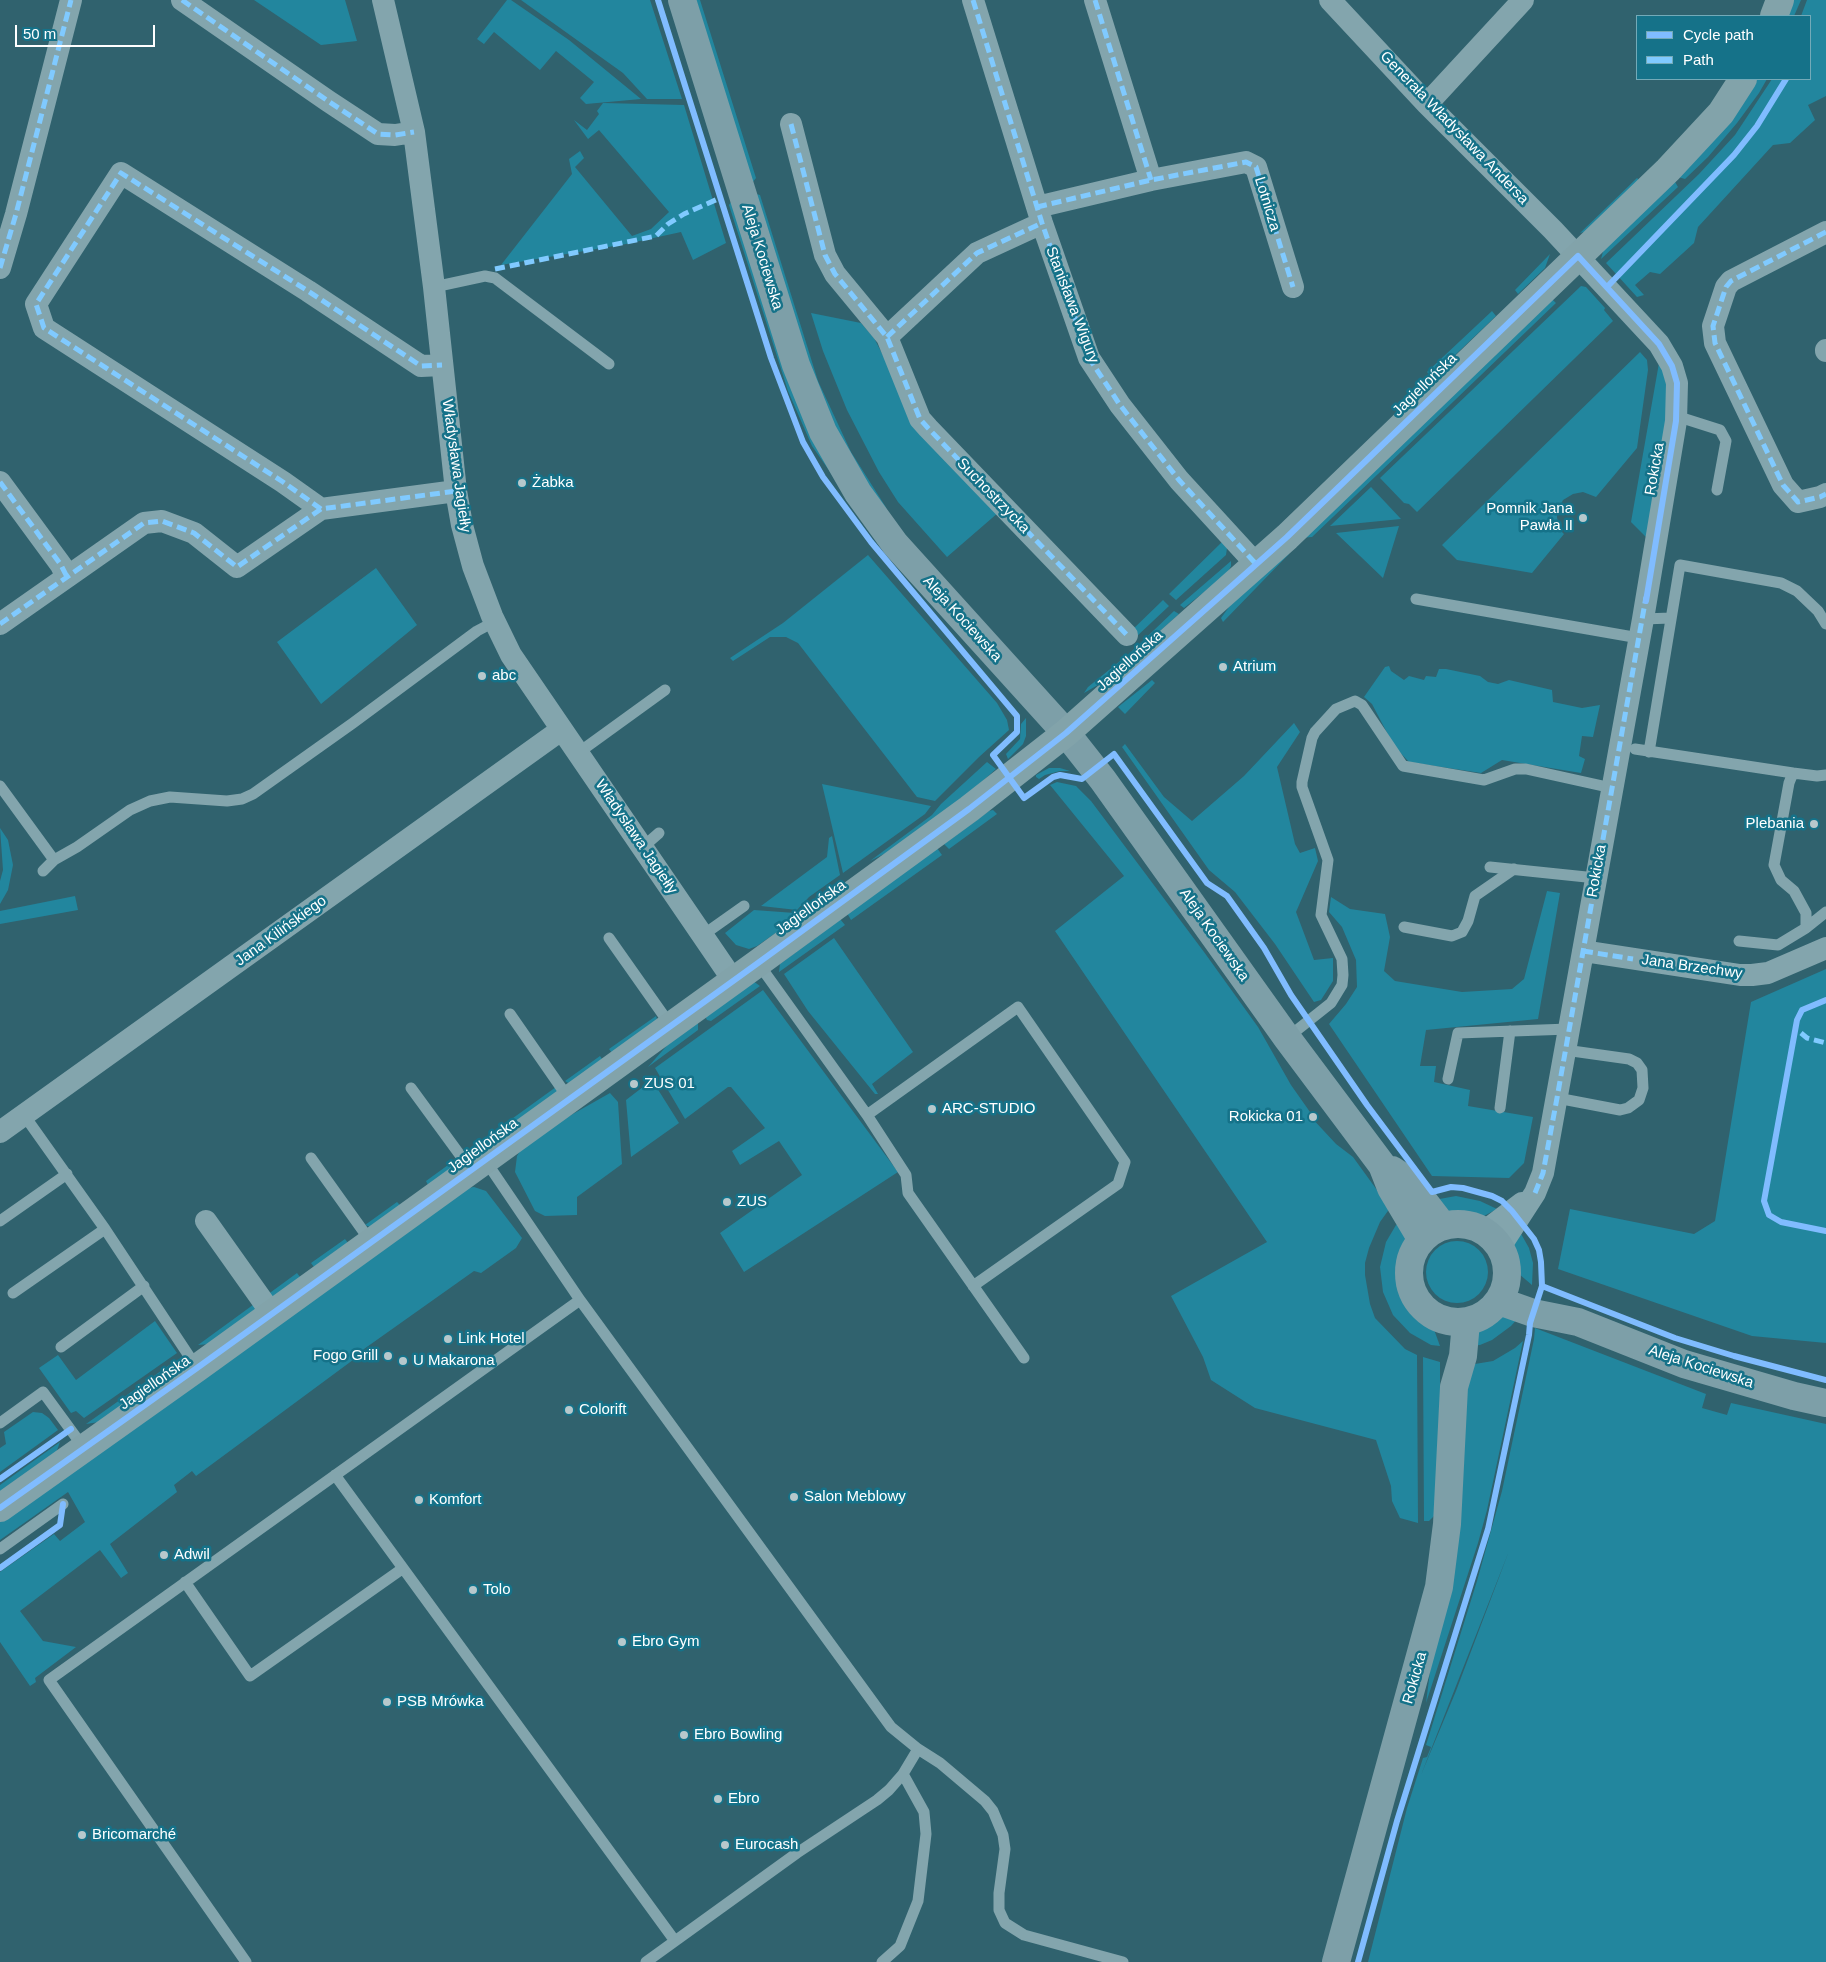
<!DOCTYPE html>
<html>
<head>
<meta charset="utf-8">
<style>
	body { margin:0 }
	#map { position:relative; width:1826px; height:1962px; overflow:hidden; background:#30626e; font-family:Arial,sans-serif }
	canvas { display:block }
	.legend { position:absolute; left:1636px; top:15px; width:175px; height:65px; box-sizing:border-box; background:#157289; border:1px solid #73aab8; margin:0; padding:6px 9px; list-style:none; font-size:15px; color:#fff }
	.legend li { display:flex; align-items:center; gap:10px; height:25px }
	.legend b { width:25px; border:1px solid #73aab8 }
	.scale { position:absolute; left:15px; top:25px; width:140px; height:22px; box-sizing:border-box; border:2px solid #fff; border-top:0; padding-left:6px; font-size:15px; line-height:18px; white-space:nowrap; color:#fff; -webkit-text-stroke:4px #157289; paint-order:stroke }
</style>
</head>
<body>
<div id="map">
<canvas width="1826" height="1962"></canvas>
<ul class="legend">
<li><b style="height:6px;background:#80bcff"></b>Cycle path</li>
<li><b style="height:6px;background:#80caff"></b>Path</li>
</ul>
<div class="scale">50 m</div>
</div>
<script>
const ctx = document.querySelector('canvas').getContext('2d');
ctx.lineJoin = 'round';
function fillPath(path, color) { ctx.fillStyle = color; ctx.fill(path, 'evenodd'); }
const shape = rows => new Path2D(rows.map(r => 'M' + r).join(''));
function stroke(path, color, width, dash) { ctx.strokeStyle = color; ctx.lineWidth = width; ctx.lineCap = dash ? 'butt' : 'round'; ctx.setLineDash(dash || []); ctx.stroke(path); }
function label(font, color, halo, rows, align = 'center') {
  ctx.font = font + ' Arial,sans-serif'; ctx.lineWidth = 5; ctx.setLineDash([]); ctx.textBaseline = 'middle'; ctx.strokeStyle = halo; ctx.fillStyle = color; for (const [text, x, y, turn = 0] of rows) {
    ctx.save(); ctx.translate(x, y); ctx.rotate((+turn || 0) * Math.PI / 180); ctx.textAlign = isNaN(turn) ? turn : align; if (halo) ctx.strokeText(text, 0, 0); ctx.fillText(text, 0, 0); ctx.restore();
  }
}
const green = shape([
	[254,0,345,0,357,41,321,45],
	[507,0,511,0,569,40,641,99,586,104,580,98,594,82,556,51,540,70,494,32,484,44,477,39],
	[521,0,650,0,682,99,647,99,623,73],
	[696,0,700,0,756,178,752,183],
	[1791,0,1801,0,1794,16,1785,16],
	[1807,0,1826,0,1826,96,1808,105,1815,120,1790,143,1773,145,1698,227,1694,243,1660,274,1650,272,1635,285,1644,295,1637,297,1606,263,1699,174,1735,135,1772,79,1810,79,1810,16,1801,16],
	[1757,79,1767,79,1759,93,1737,123,1708,157,1685,179,1678,177,1753,86],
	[603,103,684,105,726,243,693,260,681,232,626,244,501,265,572,174,569,159,580,151,584,158,575,167,632,236,651,229,669,212,599,130,588,139,574,120,587,130,599,114,597,111],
	[1637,178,1640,181,1588,231,1580,233],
	[1674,180,1678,187,1601,259,1604,248],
	[756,194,760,195,818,381,851,452,887,509,873,498,847,454,815,382],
	[733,199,842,489,812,446,788,391,729,205],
	[1550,254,1545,268,1518,294,1515,290],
	[1581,286,1586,287,1605,308,1604,310,1613,321,1417,512,1409,504,1404,503,1380,478],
	[1551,298,1556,303,1378,474,1312,537,1300,538],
	[1492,311,1496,316,1432,377,1427,372],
	[811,313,861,323,874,338,888,365,999,512,947,557,898,502,879,472,847,410,823,351],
	[1640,352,1647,360,1648,370,1637,448,1596,497,1583,492,1573,494,1563,500,1558,510,1557,517,1559,529,1564,534,1532,573,1457,560,1442,545],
	[1659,363,1664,373,1669,400,1647,538,1631,522],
	[1371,487,1401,519,1330,526],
	[1399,526,1383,578,1336,533],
	[1222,542,1227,548,1226,555,1176,600,1169,594],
	[1283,553,1289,554,1223,622,1221,618,1232,603],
	[868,555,997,703,1007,720,1009,730,979,757,935,801,917,797,798,643,786,637,770,637,733,661,730,658,783,623],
	[1231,561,1231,566,1227,574,1184,608,1180,605],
	[376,568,417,625,321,704,277,642],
	[1163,600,1169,606,1135,638,1129,633],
	[1174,611,1179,614,1103,682,1084,693,1088,687,1130,653],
	[1389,666,1391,671,1404,680,1409,676,1424,680,1426,676,1436,677,1439,669,1446,669,1480,676,1488,682,1498,684,1509,680,1552,690,1553,702,1582,708,1600,705,1593,737,1582,736,1579,756,1585,759,1581,773,1502,760,1481,773,1409,762,1394,746,1372,704,1364,697,1385,667],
	[1152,680,1155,683,1125,714,1118,707],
	[1026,718,1026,736,1023,744,1008,759,1006,754,1020,739,1021,724],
	[1294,723,1300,732,1277,767,1295,844,1300,853,1315,848,1318,861,1296,912,1314,960,1333,958,1333,981,1321,1000,1314,1002,1275,944,1235,892,1209,870,1122,747,1125,744,1164,797,1192,821,1244,776],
	[987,762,996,769,937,822,906,843,870,861,932,815,941,804],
	[1049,768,1060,768,1070,771,1060,771,1045,775,1039,779,1036,777,1036,775],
	[1057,782,1076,786,1091,801,1204,952,1258,1027,1291,1085,1310,1112,1310,1116,1336,1144,1353,1157,1390,1208,1380,1222,1369,1248,1365,1263,1365,1275,1370,1304,1375,1318,1405,1349,1417,1355,1418,1523,1400,1518,1392,1501,1391,1486,1376,1440,1255,1408,1211,1380,1203,1357,1171,1296,1267,1242,1055,931,1124,876,1050,785],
	[822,784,931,806,925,814,843,873],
	[993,810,997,814,949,849,944,844,989,811],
	[0,828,8,840,13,865,8,890,0,904,0,881,3,870],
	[832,836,840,875,809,897,797,910,761,906,827,857,829,838],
	[937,848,942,855,851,920,847,913],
	[1547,891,1560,893,1538,1019,1426,1030,1420,1066,1436,1066,1434,1082,1470,1090,1468,1106,1533,1117,1524,1163,1509,1178,1432,1176,1329,1024,1346,1004,1357,987,1356,960,1342,927,1329,912,1331,897,1350,909,1385,914,1390,937,1384,971,1395,981,1462,992,1512,989,1524,979],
	[75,896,78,910,0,924,0,911],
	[754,910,795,913,777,932,757,946,749,949,736,945,725,933],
	[840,919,845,925,779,972,780,964],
	[834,938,913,1052,872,1084,878,1094,875,1094,808,1011,784,974],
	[1826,969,1826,1343,1752,1336,1558,1269,1570,1209,1694,1234,1715,1221,1751,1002],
	[753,981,760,986,711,1021,707,1020,705,1016],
	[763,990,898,1172,744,1272,720,1233,802,1175,779,1141,740,1165,732,1151,765,1128,731,1087,728,1087,685,1119,655,1068],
	[656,1016,658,1022,612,1053,609,1049],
	[698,1021,698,1030,648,1067,671,1041],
	[600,1056,602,1059,570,1084,565,1081],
	[652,1080,679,1123,631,1157,626,1100],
	[556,1087,559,1091,467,1156,466,1152],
	[610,1093,618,1102,622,1164,577,1197,577,1215,545,1216,535,1211,515,1172,517,1156,521,1149,557,1123],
	[455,1160,458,1165,428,1185,426,1181],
	[474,1187,486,1191,522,1238,516,1248,481,1273,474,1271,364,1349,357,1357,196,1476,192,1471,174,1485,177,1492,110,1544,128,1573,121,1578,100,1550,20,1611,43,1641,76,1647,35,1678,36,1682,30,1686,0,1642,0,1572,54,1534,60,1541,85,1522,68,1492,0,1540,0,1520,468,1188],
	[1456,1196,1480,1201,1497,1209,1484,1216,1464,1216,1448,1211,1434,1200],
	[397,1202,400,1205,370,1227,365,1225],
	[1404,1221,1408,1235,1400,1266,1400,1275,1402,1286,1412,1306,1432,1324,1440,1346,1431,1345,1410,1333,1393,1315,1383,1292,1380,1267,1386,1242,1396,1225],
	[1520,1232,1529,1248,1533,1263,1532,1285,1519,1274,1513,1262,1512,1245],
	[345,1239,348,1243,314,1267,311,1263],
	'1426 1272a31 31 0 1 1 62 0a31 31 0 1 1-62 0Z',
	[297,1273,300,1277,298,1280,272,1298,267,1295],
	[257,1302,259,1308,209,1344,198,1345],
	[1501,1315,1519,1317,1511,1326,1492,1340,1480,1345,1470,1346,1473,1334,1482,1323,1493,1317],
	[155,1321,177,1353,84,1418,76,1411,71,1413,39,1368,58,1355,76,1380],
	[1535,1328,1706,1394,1702,1408,1727,1415,1731,1403,1826,1424,1826,1962,1368,1962,1407,1808,1423,1758,1427,1757,1431,1747,1426,1745,1477,1581,1502,1491,1534,1339],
	[1509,1551,1456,1691,1421,1775],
	[1523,1341,1487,1510,1478,1543,1426,1703,1469,1365,1493,1361,1515,1348],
	[1423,1357,1440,1362,1440,1502,1437,1513,1429,1521,1424,1521],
	[175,1361,173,1369,99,1422,86,1424],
	[33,1412,42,1413,49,1418,58,1430,0,1472,0,1448,6,1444,4,1432],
	[60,1442,56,1453,0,1494,0,1485]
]);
const lane = shape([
	[434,287,485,276,495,278,609,364],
	[1676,416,1720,430,1726,441,1717,490],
	[1416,599,1639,638],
	[1643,619,1671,618],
	[1635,749,1793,773,1789,783,1774,865,1781,880,1794,891,1806,913,1806,928,1778,945,1739,941],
	[1649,752,1680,565,1781,583,1797,591,1818,611,1826,624],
	[578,753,665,690],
	[1793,773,1817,776,1826,775],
	[0,786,54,860],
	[643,847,659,833],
	[1490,867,1596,878],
	[43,871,54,860,77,847,130,810,150,801,170,797,227,801,242,799,253,794,353,723,477,631,494,622],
	[1404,927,1452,936,1462,932,1468,921,1475,896,1514,869],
	[1806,928,1826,912],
	[703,935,744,906],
	[609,938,671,1026],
	[758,963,867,1115,906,1175,908,1193,1024,1358],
	[510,1014,569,1099],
	[1287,1038,1331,1003,1342,985,1343,975,1342,959,1321,915,1328,860,1302,787,1302,782,1312,738,1315,732,1336,709,1355,701,1362,705,1403,766,1484,780,1515,769,1526,769,1612,788],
	[1448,1079,1458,1033,1569,1029],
	[411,1088,471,1170],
	[1557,1098,1620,1110,1628,1108,1639,1100,1643,1088,1642,1070,1637,1063,1629,1059,1565,1050],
	[1500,1108,1510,1031],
	[24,1115,105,1229,197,1368],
	[867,1115,1018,1007,1125,1162,1118,1184,973,1286],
	[311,1158,371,1242],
	[485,1160,580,1300,891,1727,918,1749,940,1763,985,1801,993,1811,1003,1835,1005,1849,999,1893,999,1910,1005,1923,1024,1935,1123,1962],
	[0,1221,67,1174],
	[13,1293,105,1229],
	[61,1347,144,1286],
	[0,1423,43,1392,84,1448],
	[335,1475,675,1941],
	[0,1549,63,1504],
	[185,1582,250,1676,402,1569],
	[246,1962,49,1680,580,1300],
	[646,1962,797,1853,877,1800,889,1790,903,1774,918,1749],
	[882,1962,900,1946,918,1901,926,1834,924,1812,903,1774]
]);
const street = shape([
	[182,0,328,101,378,134,395,135,414,132],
	[383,0,414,132,434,287,456,491,462,525,473,566,492,616,511,655,733,980],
	[973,0,1042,223,1089,358,1120,405,1179,480,1256,564],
	[1095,0,1151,180],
	[1330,0,1427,104,1553,230,1659,344,1672,366,1677,383,1676,421,1643,619,1543,1173,1535,1193,1500,1247],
	[1427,104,1523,0],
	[791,124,825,255,835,274,887,337,920,419,928,428,1127,635],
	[1037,207,1151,180,1246,162,1256,167,1293,287],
	[1826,232,1731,281,1726,287,1713,326,1715,343,1783,485,1798,502,1820,497,1826,494],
	[0,268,16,214,71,0],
	[887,337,977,253,1042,223],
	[1826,350,1826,351],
	[0,482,61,565,67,577],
	[321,509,283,482,44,328,36,304,121,173,308,291,421,366,442,365],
	[0,624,144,523,162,521,194,533,237,567,321,509,456,491],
	[1583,951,1740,975,1752,975,1768,973,1826,948],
	[0,1132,561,730],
	[206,1221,272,1314],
	[1485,1231,1522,1203]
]);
const secondary = shape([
	[682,0,796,365,823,432,858,493,895,544,1066,733,1103,780,1287,1038,1382,1165,1391,1188,1422,1240],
	[1392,1170,1401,1176,1423,1200,1443,1226],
	'1409 1273a49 49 0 1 1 98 0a49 49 0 1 1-98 0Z',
	[1499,1301,1533,1313,1578,1322,1684,1364,1794,1396,1826,1403],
	[1336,1962,1439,1587,1447,1524,1454,1387,1463,1356,1466,1322]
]);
const primary = shape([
	[1774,16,1780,0],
	[0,1508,197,1368,758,963,969,809,1066,733,1287,537,1668,170,1721,113,1743,79]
]);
const quiet = shape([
	[182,0,328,101,378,134,395,135,414,132],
	[973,0,1042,223,1089,358,1120,405,1179,480,1256,564],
	[1095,0,1151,180],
	[791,124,825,255,835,274,887,337,920,419,928,428,1127,635],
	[1037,207,1151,180,1246,162,1256,167,1293,287],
	[1826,232,1731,281,1726,287,1713,326,1715,343,1783,485,1798,502,1820,497,1826,494],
	[0,268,16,214,71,0],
	[495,269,656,236,668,224,684,214,720,198],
	[887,337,977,253,1042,223],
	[0,482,61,565,67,577],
	[321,509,283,482,44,328,36,304,121,173,308,291,421,366,442,365],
	[0,624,144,523,162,521,194,533,237,567,321,509,456,491],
	[1583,951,1633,959],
	[1801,1033,1807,1038,1826,1043],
	[1535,1193,1543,1173,1557,1098,1646,597]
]);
const cycleway = shape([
	[658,0,771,358,803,442,823,477,871,542,1017,716,1017,732,993,755,1024,798,1053,777,1060,775,1082,779,1114,754,1207,883,1227,896,1264,948,1291,995,1367,1105,1432,1192,1451,1187,1463,1188,1492,1196,1502,1201,1512,1211,1534,1239,1539,1250,1541,1262,1542,1286,1530,1323,1529,1335,1488,1529,1397,1821,1358,1962],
	[1607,287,1734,155,1757,126,1786,79],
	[1826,1000,1802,1010,1797,1020,1764,1201,1769,1215,1781,1222,1826,1231],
	[1542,1286,1675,1338,1734,1356,1826,1380],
	[0,1479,71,1429],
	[0,1508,197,1368,758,963,969,809,1066,733,1287,537,1578,256,1659,344,1672,366,1677,383,1676,421,1646,601],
	[0,1568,60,1525,63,1504]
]);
const markers = [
	[522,483,5,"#b7c8cc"],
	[1583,518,5,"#b7c8cc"],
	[1223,667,5,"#b7c8cc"],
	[482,676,5,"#b7c8cc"],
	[1814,824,5,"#b7c8cc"],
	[634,1084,5,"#b7c8cc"],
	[932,1109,5,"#b7c8cc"],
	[1313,1117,5,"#b7c8cc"],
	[727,1202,5,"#b7c8cc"],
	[448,1339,5,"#b7c8cc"],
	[388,1356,5,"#b7c8cc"],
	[403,1361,5,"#b7c8cc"],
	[569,1410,5,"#b7c8cc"],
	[794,1497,5,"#b7c8cc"],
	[419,1500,5,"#b7c8cc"],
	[164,1555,5,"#b7c8cc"],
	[473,1590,5,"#b7c8cc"],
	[622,1642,5,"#b7c8cc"],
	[387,1702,5,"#b7c8cc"],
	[684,1735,5,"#b7c8cc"],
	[718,1799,5,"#b7c8cc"],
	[82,1835,5,"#b7c8cc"],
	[725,1845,5,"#b7c8cc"]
];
const streetNames = [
	["Generała Władysława Andersa",1454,128,46],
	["Lotnicza",1267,204,73],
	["Aleja Kociewska",762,257,73],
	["Stanisława Wigury",1072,305,69],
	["Jagiellońska",1425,385,-44],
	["Władysława Jagiełły",456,466,82],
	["Rokicka",1655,469,-80],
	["Suchostrzycka",993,496,46],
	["Aleja Kociewska",962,619,48],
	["Jagiellońska",1130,661,-42],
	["Władysława Jagiełły",636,837,56],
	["Rokicka",1597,871,-80],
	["Jagiellońska",811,908,-36],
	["Jana Kilińskiego",281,931,-36],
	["Aleja Kociewska",1214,935,55],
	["Jana Brzechwy",1692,967,8],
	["Jagiellońska",483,1146,-36],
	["Aleja Kociewska",1701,1367,18],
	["Jagiellońska",155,1383,-35],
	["Rokicka",1415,1678,-74]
];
const poiNames = [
	["Żabka",532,483],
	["Pomnik Jana",1573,509,"right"],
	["Pawła II",1573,526,"right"],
	["Atrium",1233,667],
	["abc",492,676],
	["Plebania",1804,824,"right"],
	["ZUS 01",644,1084],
	["ARC-STUDIO",942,1109],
	["Rokicka 01",1303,1117,"right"],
	["ZUS",737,1202],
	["Link Hotel",458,1339],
	["Fogo Grill",378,1356,"right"],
	["U Makarona",413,1361],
	["Colorift",579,1410],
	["Salon Meblowy",804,1497],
	["Komfort",429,1500],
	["Adwil",174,1555],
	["Tolo",483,1590],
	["Ebro Gym",632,1642],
	["PSB Mrówka",397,1702],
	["Ebro Bowling",694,1735],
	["Ebro",728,1799],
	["Bricomarché",92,1835],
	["Eurocash",735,1845]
];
fillPath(green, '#22869e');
stroke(lane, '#83a5ad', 11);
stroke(street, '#83a5ad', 22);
stroke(secondary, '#7d9fa8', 28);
stroke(primary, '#82a3aa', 28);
stroke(quiet, '#80caff', 5, [10, 5]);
stroke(cycleway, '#80bcff', 6);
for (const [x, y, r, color] of markers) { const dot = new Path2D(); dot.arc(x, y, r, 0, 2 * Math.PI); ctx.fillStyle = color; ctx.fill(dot); stroke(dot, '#157289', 2); }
label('15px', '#fff', '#157289', streetNames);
label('15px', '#fff', '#157289', poiNames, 'left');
</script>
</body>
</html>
